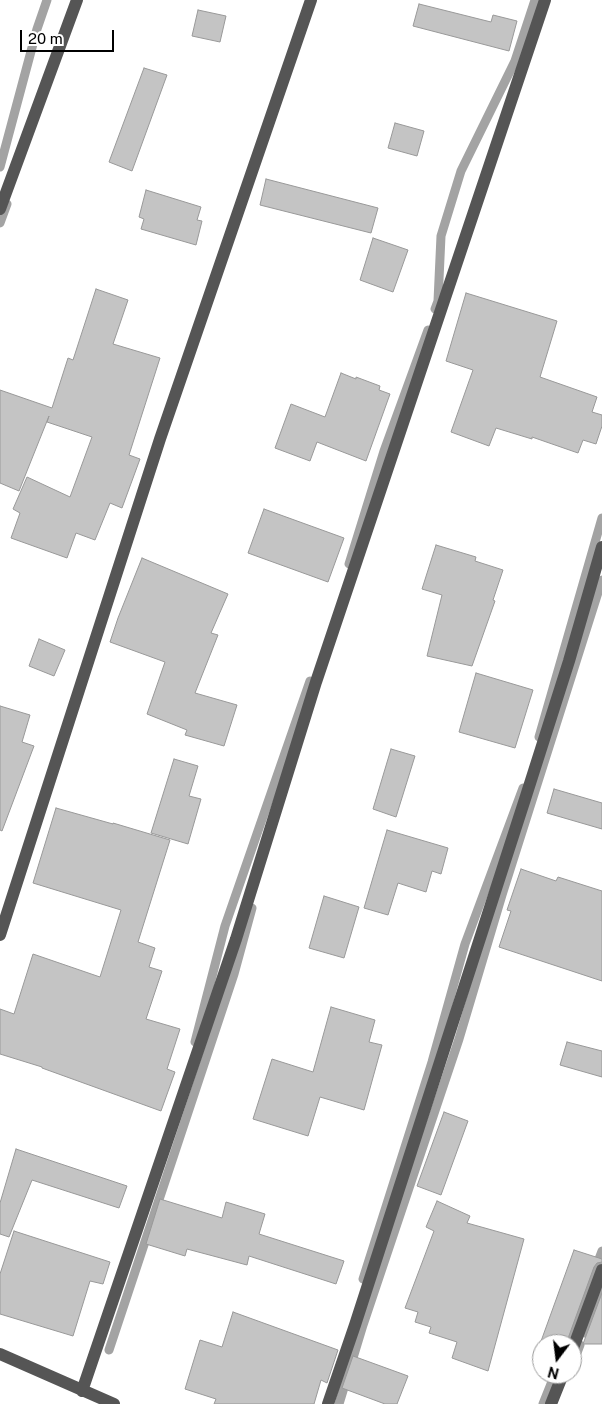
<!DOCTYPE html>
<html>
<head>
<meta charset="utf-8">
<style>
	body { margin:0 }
	#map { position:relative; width:602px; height:1404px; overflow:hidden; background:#fff; font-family:"Public Sans",sans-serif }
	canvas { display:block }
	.north { position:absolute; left:532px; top:1334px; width:50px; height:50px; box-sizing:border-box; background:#fff; border:1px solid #999; border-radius:50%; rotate:195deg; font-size:14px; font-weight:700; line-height:20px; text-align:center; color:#000 }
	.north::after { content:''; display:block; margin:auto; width:18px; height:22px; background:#000; clip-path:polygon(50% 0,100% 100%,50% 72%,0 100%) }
	.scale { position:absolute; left:20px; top:30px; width:94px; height:22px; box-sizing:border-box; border:2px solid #000; border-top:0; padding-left:6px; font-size:15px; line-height:18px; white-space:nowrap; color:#000; -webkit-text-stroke:4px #fff; paint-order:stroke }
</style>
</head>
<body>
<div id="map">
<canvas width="602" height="1404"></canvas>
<div class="north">N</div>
<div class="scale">20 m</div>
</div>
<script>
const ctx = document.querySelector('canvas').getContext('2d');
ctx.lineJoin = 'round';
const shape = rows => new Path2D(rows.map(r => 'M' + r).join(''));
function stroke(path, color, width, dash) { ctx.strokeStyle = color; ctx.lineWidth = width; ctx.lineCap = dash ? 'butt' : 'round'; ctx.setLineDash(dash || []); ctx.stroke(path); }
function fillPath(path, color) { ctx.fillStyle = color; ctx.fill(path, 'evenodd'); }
const stream = shape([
	[0,167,37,29,47,0],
	[0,223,7,204],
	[435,309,438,301,441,236,461,171,515,61,535,0],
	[349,564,384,451,428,330],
	[539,737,602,518],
	[195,1042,225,926,310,681],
	[363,1279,432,1062,465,944,523,788],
	[585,1333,602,1289],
	[567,1344,602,1251],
	[109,1350,234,974,252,908],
	[572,1366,580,1345],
	[339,1404,363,1325,459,1039,502,895,602,580],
	[543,1404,555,1374]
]);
const building = shape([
	[419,4,491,22,493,15,517,21,509,51,413,26,419,4],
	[198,10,226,16,220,42,192,36,198,10],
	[144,68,167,75,132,171,109,162,144,68],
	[395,123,424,131,417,156,388,148,395,123],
	[266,179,378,208,371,233,260,205,266,179],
	[146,190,201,207,197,220,202,221,196,245,141,229,144,219,139,217,146,190],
	[373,238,408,250,393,292,360,280,373,238],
	[96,289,128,300,113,344,160,358,129,455,140,459,122,508,110,503,95,540,76,533,67,558,11,538,20,513,13,509,27,477,70,497,92,437,47,422,49,416,19,491,0,483,0,390,52,408,68,358,73,360,96,289],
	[466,293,557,321,540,377,597,397,592,412,602,415,602,426,596,444,583,440,578,453,532,437,532,439,496,428,489,446,451,432,473,370,446,361,466,293],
	[341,373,356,379,356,377,380,386,379,390,390,394,366,461,317,442,310,461,275,448,291,404,325,417,341,373],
	[264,509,344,538,328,582,248,553,264,509],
	[436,545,476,557,475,561,503,570,493,600,495,601,472,666,427,656,442,595,422,589,436,545],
	[142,558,228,594,211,633,218,635,195,693,237,705,224,746,185,735,187,730,147,714,165,662,110,642,118,618,142,558],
	[39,639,65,650,54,676,29,666,39,639],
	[476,673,533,690,515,748,459,732,476,673],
	[0,706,30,715,22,742,34,746,2,831,0,830,0,706],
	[391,749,415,756,396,817,373,809,391,749],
	[174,759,198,766,189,796,201,799,188,844,151,833,174,759],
	[554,789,602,803,602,829,547,813,554,789],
	[56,808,113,824,113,823,170,840,138,942,155,948,149,967,162,971,146,1019,180,1029,167,1069,175,1072,161,1111,42,1068,42,1067,0,1054,0,1009,14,1014,33,954,100,977,121,910,33,883,56,808],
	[387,830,448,848,441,874,432,871,426,892,398,883,388,915,364,908,387,830],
	[521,869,556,881,558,877,602,891,602,981,499,947,511,911,507,910,521,869],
	[324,896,359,907,344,958,309,948,324,896],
	[331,1007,375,1020,369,1042,382,1045,364,1110,320,1097,308,1136,253,1119,272,1059,313,1072,331,1007],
	[567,1042,602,1051,602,1077,560,1065,567,1042],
	[444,1112,468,1121,441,1195,417,1186,444,1112],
	[16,1149,127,1186,119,1208,32,1180,9,1237,0,1234,0,1203,16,1149],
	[160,1199,222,1218,226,1202,265,1214,259,1234,344,1261,336,1284,249,1256,247,1265,187,1249,185,1256,146,1244,160,1199],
	[437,1201,470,1216,467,1223,524,1239,488,1371,452,1358,457,1342,429,1333,431,1327,415,1322,418,1312,405,1308,434,1231,426,1227,437,1201],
	[14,1231,110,1262,103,1284,90,1281,73,1336,0,1314,0,1274,14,1231],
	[574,1250,602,1259,602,1262,597,1263,594,1267,566,1344,540,1344,574,1250],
	[602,1293,602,1344,583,1344,602,1293],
	[233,1312,338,1350,327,1383,321,1380,314,1404,214,1404,216,1399,185,1389,200,1340,222,1347,233,1312],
	[353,1356,408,1376,397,1404,385,1404,342,1388,353,1356]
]);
const minor = shape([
	[0,209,77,0],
	[0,935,160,439,311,0],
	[572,1351,602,1270],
	[0,1354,114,1404],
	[82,1391,236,939,316,682,545,0],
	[328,1404,355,1325,526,796,569,661,602,547],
	[551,1404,563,1374]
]);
stroke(stream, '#a3a3a3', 9);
fillPath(building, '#c4c4c4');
stroke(building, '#999', 1);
stroke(minor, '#555', 12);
</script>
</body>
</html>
